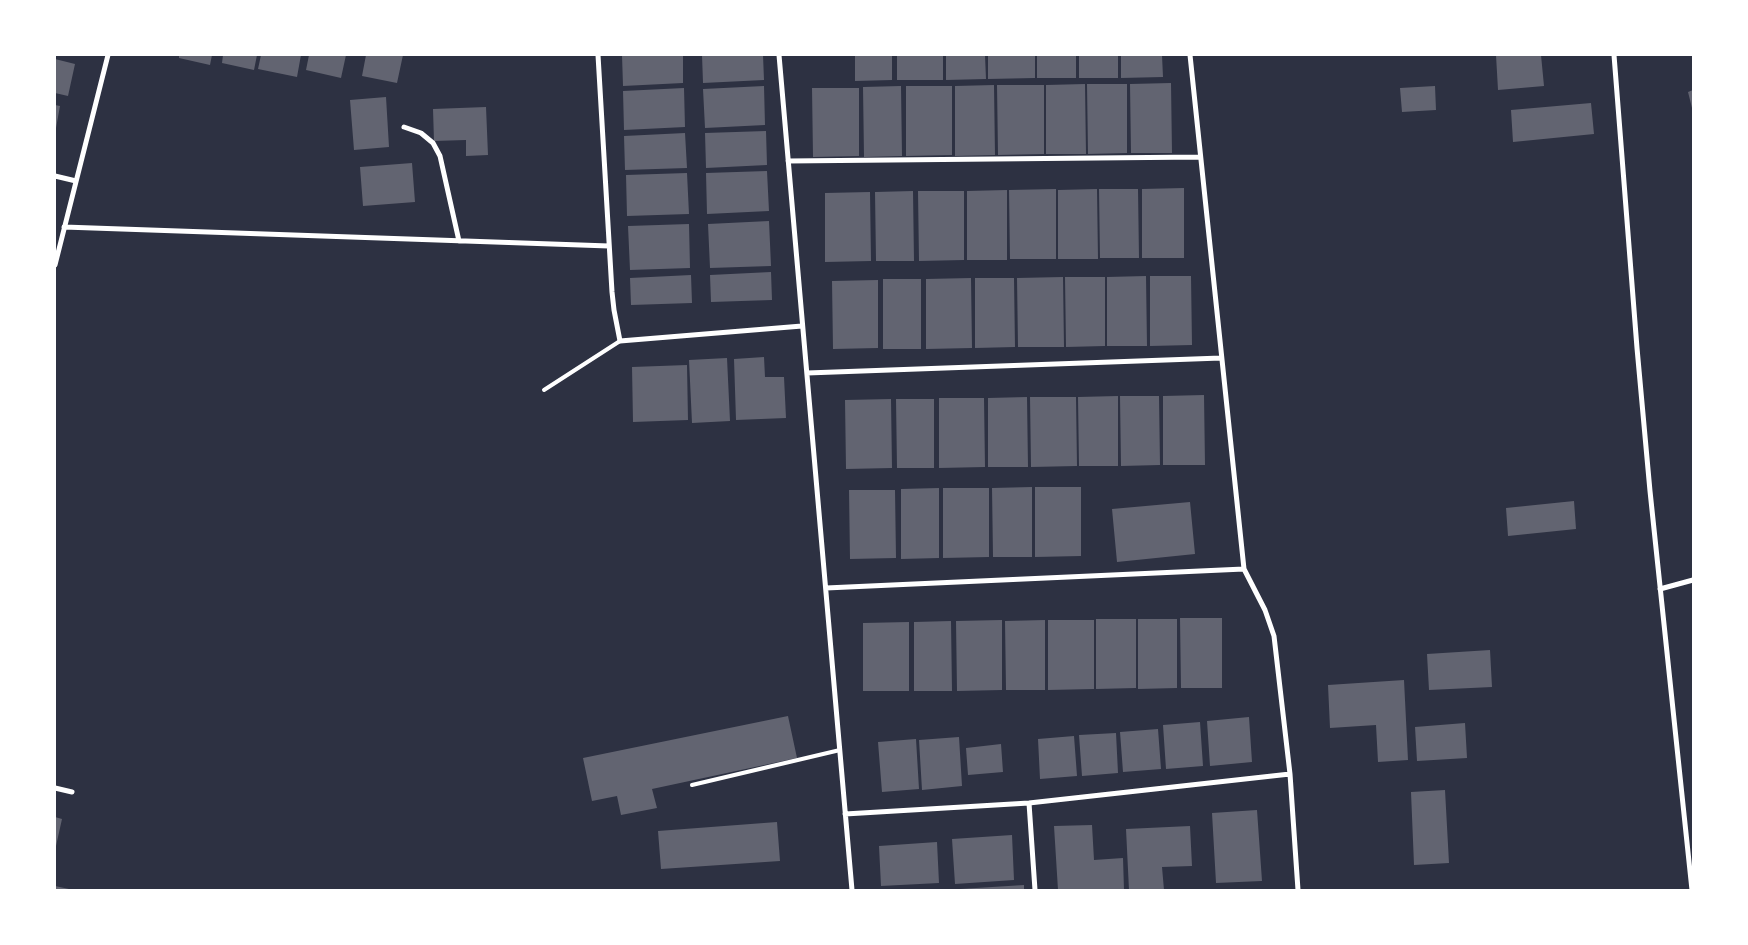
<!DOCTYPE html>
<html>
<head>
<meta charset="utf-8">
<style>
	body { margin:0 }
	#map { position:relative; width:1748px; height:945px; overflow:hidden; background:#2d3142; font-family:"PT Serif",serif }
	canvas { display:block }
	.frame { position:absolute; inset:0; border:56px solid #fff; pointer-events:none }
</style>
</head>
<body>
<div id="map">
<canvas width="1748" height="945"></canvas>
<div class="frame"></div>
</div>
<script>
const ctx = document.querySelector('canvas').getContext('2d');
ctx.lineJoin = 'round';
function fillPath(path, color) { ctx.fillStyle = color; ctx.fill(path, 'evenodd'); }
const shape = rows => new Path2D(rows.map(r => 'M' + r).join(''));
function stroke(path, color, width, dash) { ctx.strokeStyle = color; ctx.lineWidth = width; ctx.lineCap = dash ? 'butt' : 'round'; ctx.setLineDash(dash || []); ctx.stroke(path); }
const building = shape([
	[179,55,212,55,210,65,179,58],
	[223,55,257,55,254,70,222,63],
	[261,55,301,55,297,77,258,69],
	[309,55,346,55,341,78,306,70],
	[366,55,403,55,397,83,362,76],
	[622,55,683,55,683,83,623,86],
	[702,55,763,55,764,80,703,83],
	[855,55,892,55,892,80,855,81],
	[897,55,943,55,943,80,897,80],
	[946,55,985,55,986,79,946,80],
	[988,55,1035,55,1035,78,988,79],
	[1037,55,1076,55,1076,78,1037,78],
	[1079,55,1118,55,1118,78,1079,78],
	[1121,55,1162,55,1163,77,1121,78],
	[1496,55,1541,55,1544,86,1498,90],
	[55,59,75,64,68,96,55,93],
	[1171,83,1172,153,1131,153,1130,84],
	[1085,84,1086,154,1046,154,1046,85],
	[1087,84,1127,84,1127,153,1088,154],
	[994,85,995,155,955,156,955,86],
	[997,85,1044,85,1044,154,998,155],
	[764,86,765,125,705,128,703,89],
	[901,86,902,156,864,157,863,87],
	[906,86,952,86,952,155,906,156],
	[1435,86,1436,110,1402,112,1400,88],
	[684,88,685,127,624,130,623,91],
	[812,88,859,88,859,156,813,157],
	[1693,90,1693,107,1692,108,1688,92],
	[386,97,389,147,354,150,350,100],
	[1591,103,1594,134,1513,142,1511,110],
	[55,105,60,106,56,128,55,128],
	[486,107,488,155,466,156,466,140,434,141,433,109],
	[766,131,767,165,706,168,705,133],
	[685,133,687,168,625,170,624,136],
	[412,163,415,202,363,206,360,167],
	[767,171,769,211,707,214,706,173],
	[687,173,689,214,627,216,626,175],
	[1184,188,1184,258,1142,258,1142,189],
	[1056,189,1056,259,1010,259,1009,190],
	[1097,189,1098,259,1058,259,1058,190],
	[1099,189,1138,189,1139,258,1100,258],
	[1007,190,1007,260,967,260,967,191],
	[913,191,914,261,876,261,875,192],
	[918,191,964,191,964,260,919,261],
	[870,192,871,261,825,262,825,193],
	[769,221,771,266,710,268,708,224],
	[689,224,690,268,630,270,628,226],
	[771,272,772,300,711,302,710,275],
	[691,275,692,303,631,305,630,278],
	[1146,276,1147,346,1107,346,1107,277],
	[1150,276,1191,276,1192,345,1150,346],
	[1063,277,1064,347,1018,347,1017,278],
	[1065,277,1105,277,1105,346,1066,347],
	[971,278,972,348,926,349,926,279],
	[975,278,1014,278,1015,347,975,348],
	[883,279,921,279,921,349,883,349],
	[878,280,878,348,833,349,832,281],
	[764,357,765,377,784,377,786,418,736,420,734,359],
	[727,358,730,421,692,423,689,360],
	[687,365,688,420,633,422,632,367],
	[1204,395,1205,465,1163,465,1163,396],
	[1118,396,1118,466,1079,466,1078,397],
	[1120,396,1159,396,1160,465,1121,466],
	[1027,397,1028,467,988,467,988,398],
	[1030,397,1076,397,1077,466,1031,467],
	[939,398,984,398,985,467,939,468],
	[891,399,892,468,846,469,845,400],
	[896,399,934,399,934,468,897,468],
	[1032,487,1032,557,993,557,992,488],
	[1035,487,1081,487,1081,556,1035,557],
	[939,488,939,558,901,559,901,489],
	[943,488,989,488,989,557,943,558],
	[849,490,895,490,896,558,850,559],
	[1574,501,1576,529,1508,536,1506,508],
	[1190,502,1195,554,1117,562,1112,509],
	[1180,618,1222,618,1222,688,1181,688],
	[1096,619,1136,619,1136,688,1096,689],
	[1138,619,1177,619,1177,688,1138,689],
	[1002,620,1002,690,957,691,956,621],
	[1045,620,1045,690,1006,690,1005,621],
	[1048,620,1094,620,1094,689,1048,690],
	[951,621,952,691,914,691,914,622],
	[909,622,909,691,863,691,863,623],
	[1490,650,1492,687,1429,690,1427,654],
	[1404,680,1408,760,1378,762,1376,725,1330,728,1328,685],
	[788,716,797,758,652,789,657,808,621,815,617,796,592,801,583,758],
	[1249,717,1252,762,1210,766,1207,721],
	[1200,722,1203,766,1166,769,1163,725],
	[1465,723,1467,758,1417,761,1415,727],
	[1158,729,1161,769,1123,772,1120,732],
	[1116,733,1118,773,1082,776,1079,735],
	[1074,736,1077,776,1040,779,1038,739],
	[959,737,962,786,922,790,919,740],
	[916,739,919,789,882,792,878,742],
	[1001,744,1003,772,968,775,966,748],
	[1445,790,1449,863,1414,865,1411,792],
	[1257,810,1262,881,1216,883,1212,813],
	[55,817,62,819,56,846,55,846],
	[777,822,780,861,661,869,658,831],
	[1092,825,1094,860,1123,858,1124,890,1058,890,1054,826],
	[1190,826,1192,866,1162,867,1164,890,1129,890,1126,829],
	[1012,835,1014,880,955,884,952,839],
	[937,842,939,883,881,886,879,846],
	[1024,885,1024,890,960,890,960,889],
	[55,886,69,889,69,890,55,890]
]);
const service = shape([
	[544,390,620,341],
	[692,785,840,750]
]);
const minor = shape([
	[598,55,612,292,614,310,620,341,802,326],
	[779,55,852,890],
	[1190,55,1244,569,1265,610,1274,636,1290,774,1298,890],
	[1614,55,1637,348,1650,491,1692,890],
	[404,127,421,133,433,143,440,156,459,241],
	[788,161,1200,157],
	[55,176,76,181],
	[64,227,609,246],
	[55,265,108,55],
	[807,373,1221,358],
	[826,588,1244,569],
	[1660,589,1693,580],
	[55,788,72,792],
	[1029,803,1035,890],
	[845,814,1029,803,1290,774]
]);
fillPath(building, '#626471');
stroke(service, '#fff', 4);
stroke(minor, '#fff', 5);
</script>
</body>
</html>
